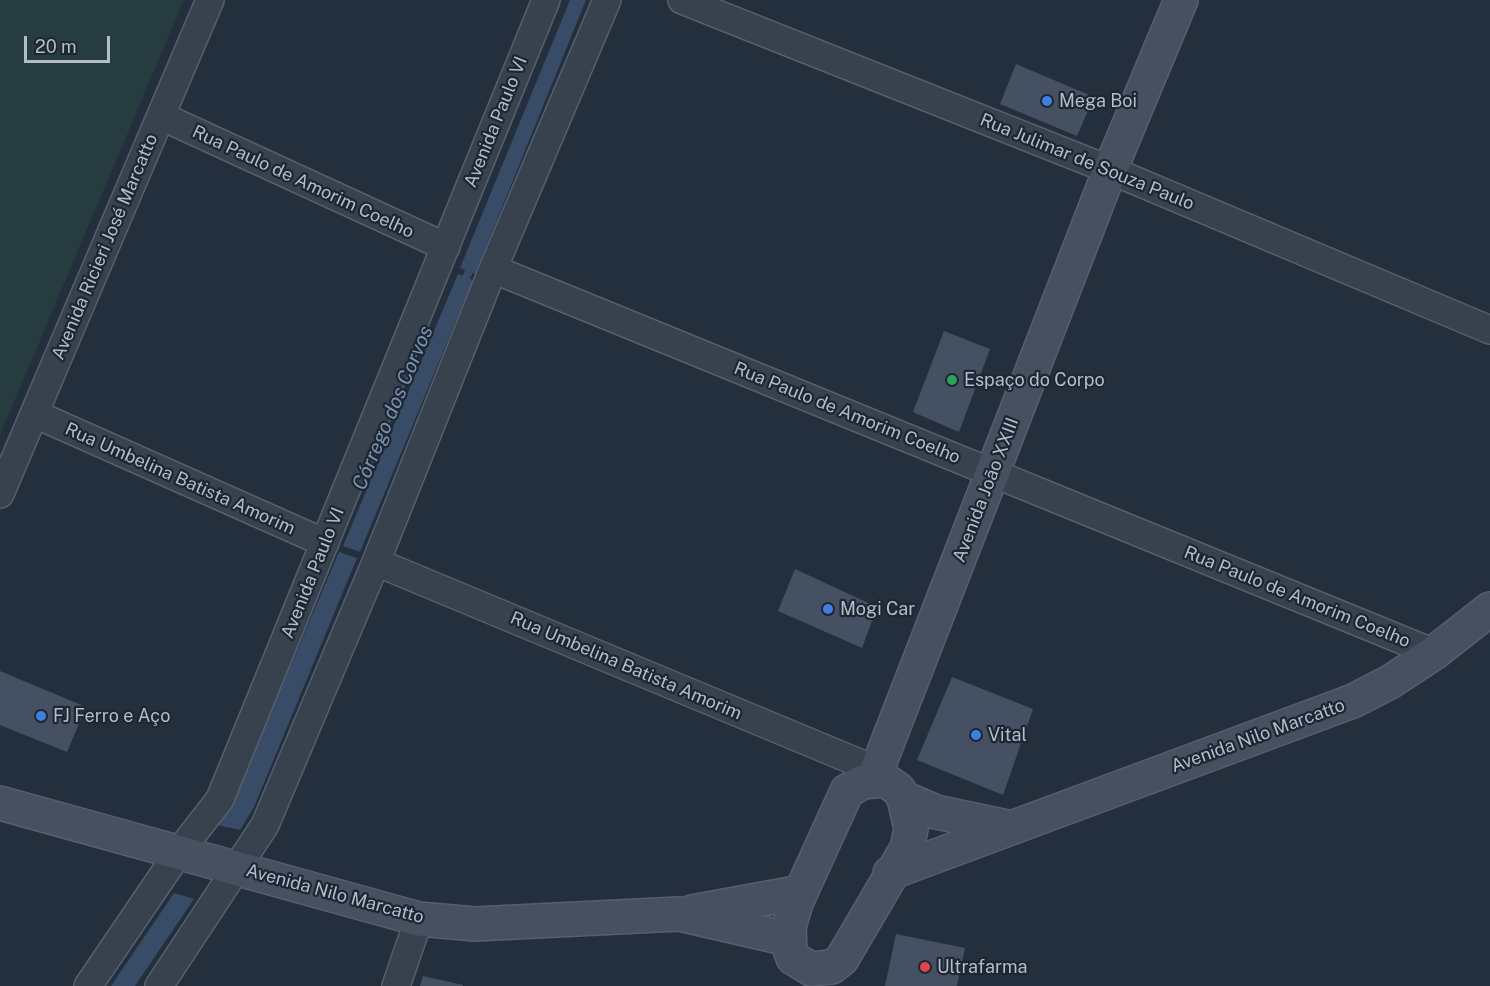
<!DOCTYPE html>
<html>
<head>
<meta charset="utf-8">
<style>
	body { margin:0 }
	#map { position:relative; width:1490px; height:986px; overflow:hidden; background:#242f3e; font-family:"Public Sans",sans-serif }
	canvas { display:block }
	.scale { position:absolute; left:24px; top:36px; width:86px; height:27px; box-sizing:border-box; border:3px solid #b4bcc9; border-top:0; padding-left:8px; font-size:18px; line-height:21px; white-space:nowrap; color:#b4bcc9; -webkit-text-stroke:4px #1d2633; paint-order:stroke }
</style>
</head>
<body>
<div id="map">
<canvas width="1490" height="986"></canvas>
<div class="scale">20 m</div>
</div>
<script>
const ctx = document.querySelector('canvas').getContext('2d');
ctx.lineJoin = 'round';
function fillPath(path, color) { ctx.fillStyle = color; ctx.fill(path, 'evenodd'); }
const shape = rows => new Path2D(rows.map(r => 'M' + r).join(''));
function stroke(path, color, width, dash) { ctx.strokeStyle = color; ctx.lineWidth = width; ctx.lineCap = dash ? 'butt' : 'round'; ctx.setLineDash(dash || []); ctx.stroke(path); }
function label(font, color, halo, rows, align = 'center') {
  ctx.font = font + ' "Public Sans",sans-serif'; ctx.lineWidth = 4.5; ctx.setLineDash([]); ctx.textBaseline = 'middle'; ctx.strokeStyle = halo; ctx.fillStyle = color; for (const [text, x, y, turn = 0] of rows) {
    ctx.save(); ctx.translate(x, y); ctx.rotate((+turn || 0) * Math.PI / 180); ctx.textAlign = isNaN(turn) ? turn : align; if (halo) ctx.strokeText(text, 0, 0); ctx.fillText(text, 0, 0); ctx.restore();
  }
}
const green = shape([
	[0,0,184,0,0,435]
]);
const water = shape([
	[570,0,586,0,475,274,460,268],
	[458,274,473,280,360,552,343,546],
	[339,552,357,558,254,807,240,830,217,825,229,811],
	[174,893,194,899,135,986,111,986]
]);
const stream = shape([
	[462,288,473,261]
]);
const building = shape([
	[1016,64,1094,97,1077,136,1000,104],
	[944,331,990,349,959,432,913,412],
	[795,569,877,607,862,648,778,611],
	[0,671,86,707,67,752,0,725],
	[952,677,1033,709,1003,795,917,760],
	[896,934,965,948,957,986,885,986],
	[423,976,463,985,463,986,420,986]
]);
const street = shape([
	[682,0,1110,170,1490,330],
	[161,116,446,247],
	[493,269,1434,653],
	[35,414,325,543],
	[0,494,210,0],
	[376,562,876,770],
	[88,986,179,852,220,799,546,0],
	[159,986,265,825,376,562,493,269,607,0],
	[396,986,419,919]
]);
const secondary = shape([
	[873,780,1110,170,1181,0],
	[885,780,898,789,904,798,911,829,907,848,842,959,832,967,811,969,793,958,790,950,789,927,796,903,847,791,863,782,885,780],
	[904,798,936,812,1008,827],
	[0,803,419,919,475,924,679,914,788,939],
	[890,873,1353,701,1390,682,1434,653,1490,609],
	[692,912,801,892]
]);
const markers = [
	[1047,101,6,"#3f7fe0"],
	[952,380,6,"#2e9e5b"],
	[828,609,6,"#3f7fe0"],
	[41,716,6,"#3f7fe0"],
	[976,735,6,"#3f7fe0"],
	[925,967,6,"#e0444e"]
];
const poiNames = [
	["Mega Boi",1059,101],
	["Espaço do Corpo",964,380],
	["Mogi Car",840,609],
	["FJ Ferro e Aço",53,716],
	["Vital",988,735],
	["Ultrafarma",937,967]
];
const streetNames = [
	["Avenida Paulo VI",496,122,-68],
	["Rua Julimar de Souza Paulo",1087,162,22],
	["Rua Paulo de Amorim Coelho",303,182,25],
	["Avenida Ricieri José Marcatto",105,247,-67],
	["Rua Paulo de Amorim Coelho",847,413,22],
	["Rua Umbelina Batista Amorim",180,479,24],
	["Avenida João XXIII",986,490,-69],
	["Avenida Paulo VI",313,573,-68],
	["Rua Paulo de Amorim Coelho",1297,597,22],
	["Rua Umbelina Batista Amorim",626,666,23],
	["Avenida Nilo Marcatto",1258,736,-20],
	["Avenida Nilo Marcatto",335,894,15]
];
const waterNames = [
	["Córrego dos Corvos",393,408,-67]
];
fillPath(green, '#263c3f');
fillPath(water, '#394c67');
stroke(stream, '#394c67', 8);
fillPath(building, '#455162');
stroke(street, '#565f6c', 30);
stroke(secondary, '#565f6c', 36);
stroke(street, '#38414e', 27);
stroke(secondary, '#465061', 33);
for (const [x, y, r, color] of markers) { const dot = new Path2D(); dot.arc(x, y, r, 0, 2 * Math.PI); ctx.fillStyle = color; ctx.fill(dot); stroke(dot, '#1d2633', 2); }
label('18px', '#b4bcc9', '#1d2633', poiNames, 'left');
label('18px', '#b4bcc9', '#1d2633', streetNames);
label('italic 20px', '#7c92b1', '#1d2633', waterNames);
</script>
</body>
</html>
